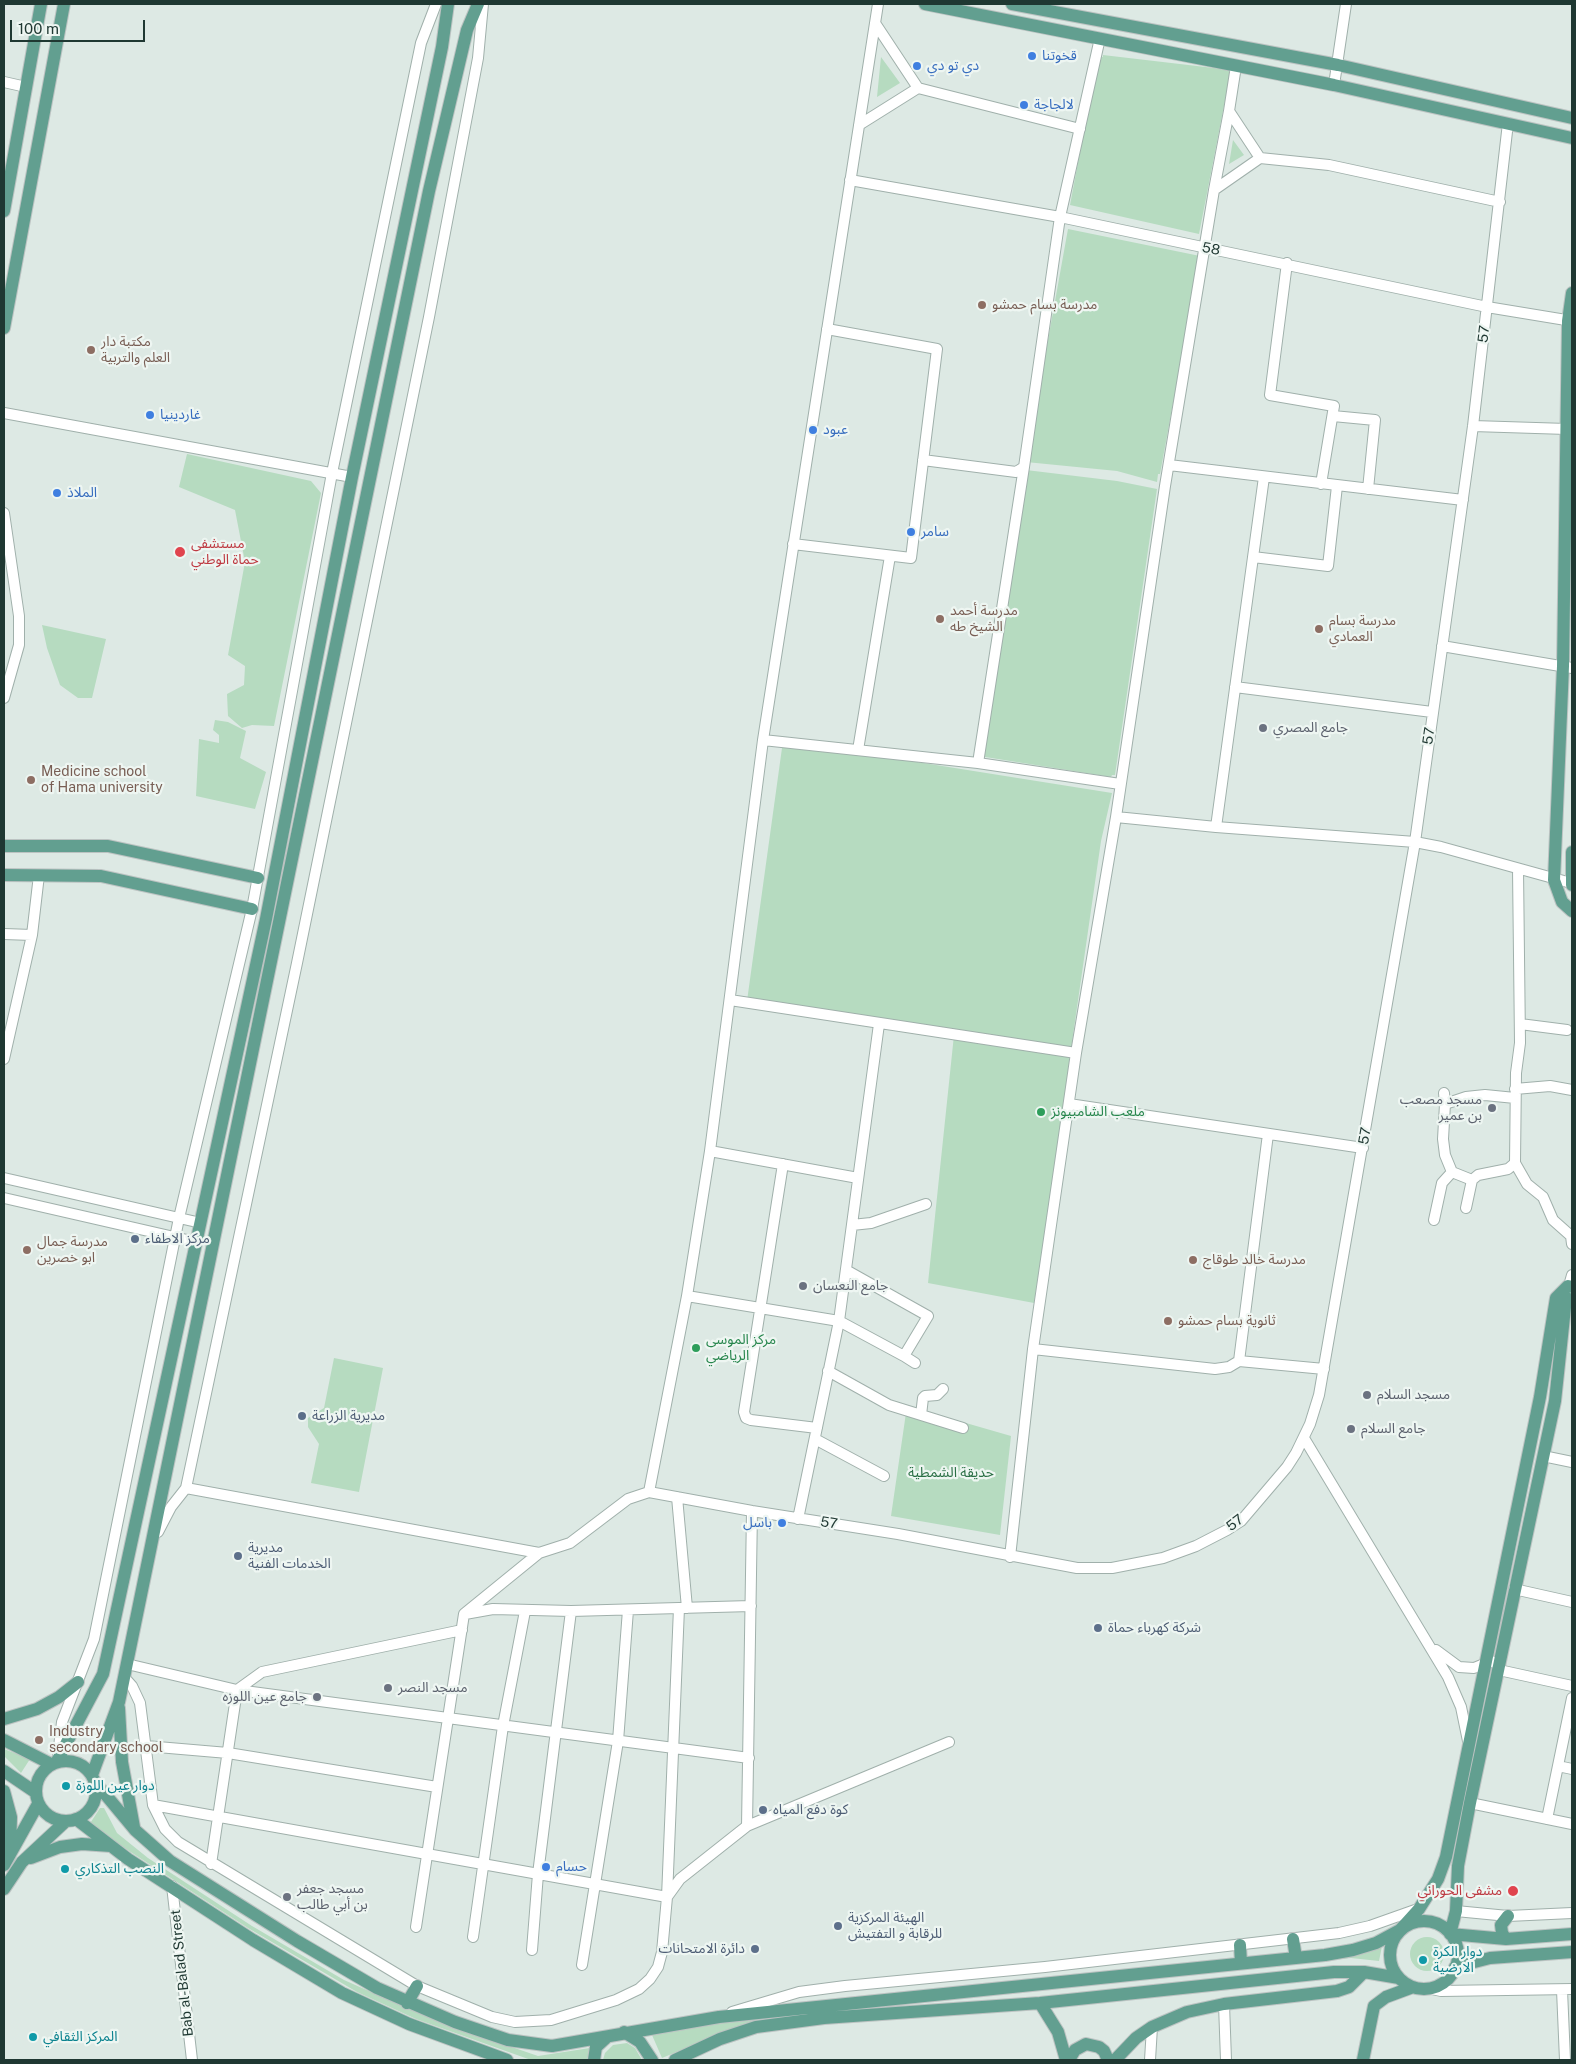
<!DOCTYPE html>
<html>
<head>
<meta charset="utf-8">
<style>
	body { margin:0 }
	#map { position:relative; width:1576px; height:2064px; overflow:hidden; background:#dde9e4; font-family:"Public Sans",sans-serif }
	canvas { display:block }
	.frame { position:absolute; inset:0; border:5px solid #1f3832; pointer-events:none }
	.scale { position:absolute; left:10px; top:20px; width:135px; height:22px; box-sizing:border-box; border:2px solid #1f3832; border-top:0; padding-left:6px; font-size:15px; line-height:18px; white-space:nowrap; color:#1f3832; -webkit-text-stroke:4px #eef6f2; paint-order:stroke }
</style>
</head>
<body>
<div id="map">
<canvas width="1576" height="2064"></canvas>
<div class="frame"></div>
<div class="scale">100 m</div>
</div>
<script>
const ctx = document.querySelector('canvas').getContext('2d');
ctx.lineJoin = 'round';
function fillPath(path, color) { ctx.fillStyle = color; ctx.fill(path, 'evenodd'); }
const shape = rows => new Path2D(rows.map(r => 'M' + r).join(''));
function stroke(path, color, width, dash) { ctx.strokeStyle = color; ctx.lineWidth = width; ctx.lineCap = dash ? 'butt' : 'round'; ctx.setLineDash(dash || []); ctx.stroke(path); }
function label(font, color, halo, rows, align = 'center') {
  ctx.font = font + ' "Public Sans","Noto Sans Arabic",sans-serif'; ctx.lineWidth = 4.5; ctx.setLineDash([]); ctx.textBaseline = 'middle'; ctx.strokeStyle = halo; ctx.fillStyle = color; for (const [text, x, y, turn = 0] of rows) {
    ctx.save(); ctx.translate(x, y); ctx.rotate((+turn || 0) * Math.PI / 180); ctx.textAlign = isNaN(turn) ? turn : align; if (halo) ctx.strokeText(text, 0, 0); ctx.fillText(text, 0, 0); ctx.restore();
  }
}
const green = shape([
	[1103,55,1231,70,1199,234,1070,205,1098,56,1103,57],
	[881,57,900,83,877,97],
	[1233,140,1244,155,1229,164],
	[1068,229,1200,256,1160,474,1158,474,1157,482,1117,471,1026,462],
	[187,454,311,481,321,493,274,726,252,725,242,728,228,716,227,694,244,685,245,666,228,655,245,562,235,510,179,487],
	[1026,470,1117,481,1157,489,1115,775,1112,775,1111,777,979,756],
	[42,625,106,639,92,698,78,698,60,685,47,648],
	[215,720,228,722,246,731,240,758,266,772,255,809,196,796,199,739,219,743,219,735,213,730],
	[785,741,1112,793,1101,841,1071,1049,747,1001,782,748,784,748],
	[954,1035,1071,1057,1034,1303,928,1283],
	[334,1358,383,1368,359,1492,311,1483,319,1444,308,1427,308,1418,324,1408],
	[907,1406,1011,1436,1000,1535,891,1516],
	[4,1749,30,1759,21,1773,4,1756],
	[100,1808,104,1808,117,1833,148,1858,252,1926,344,1980,439,2022,538,2056,590,2048,587,2060,531,2060,416,2019,357,1992,248,1928,89,1825],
	'1410 1954a17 17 0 1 1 34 0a17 17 0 1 1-34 0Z',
	[1382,1946,1379,1961,1351,1958,799,2014,747,2023,662,2058,652,2035,748,2017],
	[627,2043,635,2048,642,2060,603,2060,605,2053,613,2045]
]);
const minor = shape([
	[875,23,918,88],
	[1236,66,1229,111,1260,158],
	[4,82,26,87],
	[1334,85,1346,4],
	[859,125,918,88,1080,129],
	[850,180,1060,217,1487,307,1572,321],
	[1214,190,1229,111],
	[1287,263,1270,395,1334,406,1321,484],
	[4,413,352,477],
	[1333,416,1375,420,1368,489],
	[1473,426,1567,429],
	[923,460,1016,472,1024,467,978,763],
	[1169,465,1463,500],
	[1024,467,1060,217,1100,38],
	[4,513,19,616,19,645,4,698],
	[793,544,911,558,937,349,827,329],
	[1253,557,1328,566,1337,486],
	[1442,646,1572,668],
	[1235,687,1432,712],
	[763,740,978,763,1120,784],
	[858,750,890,556],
	[1116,817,1216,827,1415,842,1441,847,1571,883],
	[1216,827,1264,477],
	[1518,869,1520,1043,1516,1073,1515,1163,1527,1184,1543,1197,1553,1220,1571,1236,1572,1244],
	[4,934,32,935],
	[730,1000,1076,1053],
	[1520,1024,1567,1030],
	[4,1059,32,935,39,875],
	[1515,1089,1550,1086,1572,1090],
	[1444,1093,1445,1104],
	[1069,1104,1363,1148],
	[710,1151,858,1178],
	[783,1164,744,1412,746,1418,751,1420,817,1428],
	[4,1178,201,1223],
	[1472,1180,1478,1175,1508,1169,1515,1163],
	[4,1198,196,1242],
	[1466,1208,1472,1180,1452,1172,1445,1155,1443,1139,1445,1104,1466,1097,1485,1095,1515,1098],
	[1434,1220,1442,1183,1452,1172],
	[852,1225,871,1223,926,1204],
	[846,1270,928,1316,904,1356,915,1363],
	[1567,1293,1572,1275],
	[687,1296,839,1321,904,1356],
	[1033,1349,1215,1369,1229,1367,1239,1361,1268,1134],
	[1239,1361,1324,1369],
	[828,1371,889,1405,963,1428],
	[921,1415,923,1398,925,1396,937,1395,943,1389],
	[1304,1438,1448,1677,1461,1707,1468,1741],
	[815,1439,884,1476],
	[1543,1456,1572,1462],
	[186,1488,539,1553],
	[649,1492,687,1296,710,1151,763,740,878,4],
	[677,1497,687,1608],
	[798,1519,839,1321,879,1024],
	[158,1532,171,1507,186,1488,297,963,429,317,478,58,483,4],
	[1010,1557,1033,1349,1076,1053,1116,817,1165,486,1214,190,1260,158,1329,165,1500,202],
	[1514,1589,1572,1602],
	[465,1614,493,1609,571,1611,751,1606],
	[1436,1650,1459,1667,1474,1668,1491,1661,1497,1664,1499,1670,1572,1686],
	[127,1664,237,1690,749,1758],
	[124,1677,132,1686,140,1703,153,1805,165,1829,178,1842,417,1986,492,2017,515,2022,551,2020,616,2000,639,1989,650,1979,658,1967,662,1952,667,1897,680,1879,747,1826,949,1742],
	[146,1746,228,1753,437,1787],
	[58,1755,62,1722,94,1639,179,1218,252,909,332,473,421,43,436,4],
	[1558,1766,1572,1769],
	[1470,1803,1572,1824],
	[153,1805,667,1897,679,1608],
	[1547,1819,1572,1698],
	[747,1826,752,1511],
	[211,1864,237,1690,262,1672,462,1630],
	[172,1886,192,2060],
	[1456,1911,1508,1916,1572,1913],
	[416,1927,464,1614,539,1553,570,1543,628,1499,649,1492,752,1511,898,1534,1077,1568,1112,1568,1163,1558,1196,1546,1227,1530,1241,1521,1287,1467,1296,1453,1310,1424,1319,1395,1415,842,1473,426,1508,123],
	[473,1937,503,1726,525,1611],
	[532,1950,538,1874,571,1611],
	[582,1965,618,1741,628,1610],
	[1427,1988,1441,1991,1572,1989],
	[1562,1990,1565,2060],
	[1224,2004,1226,2060],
	[732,2012,799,1992,845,1986,1045,1967,1339,1933,1370,1926,1418,1909],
	[1150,2060,1152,2027]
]);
const major = shape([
	[925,4,1334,85,1572,138],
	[1012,4,1338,65,1572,118],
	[4,211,41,4],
	[1572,293,1568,321,1563,666,1554,880,1562,902,1572,911],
	[4,328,64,4],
	[4,846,108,846,258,878],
	[1572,852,1572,885],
	[4,875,101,876,252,909],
	[1572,1300,1566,1298,1555,1401,1470,1803,1458,1866,1456,1911,1450,1934,1506,1939,1572,1934],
	[119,1708,122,1762,134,1827],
	[4,1719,37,1709,59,1697,78,1682],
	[4,1740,51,1764],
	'36 1791a30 30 0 1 1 60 0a30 30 0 1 1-60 0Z',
	[57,1761,103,1674,266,919,352,477,442,47,448,4],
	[4,1771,35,1792],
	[92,1775,119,1702,429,191,467,30,478,4],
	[95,1782,135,1830,170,1861,297,1941,377,1988,455,2022,508,2040,552,2046,719,2017,1325,1955,1353,1950,1376,1943,1400,1930,1419,1909,1438,1879,1446,1857,1540,1397,1556,1298,1568,1286,1572,1287],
	[4,1791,11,1817,10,1850],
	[76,1819,128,1859,253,1940,342,1993,409,2024,507,2060],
	[31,1858,60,1847,82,1844,111,1846],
	[4,1865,38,1804],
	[4,1889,22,1862,66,1821],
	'1390 1955a34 34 0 1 1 68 0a34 34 0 1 1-68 0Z',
	[1293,1939,1296,1958],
	[1506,1939,1502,1933,1501,1925,1508,1916],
	[1240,1945,1241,1963],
	[1455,1967,1490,1958,1572,1952],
	[407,2003,417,1986],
	[1040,2003,1058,2032,1066,2060],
	[624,2032,640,2042,652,2060],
	[594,2060,596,2047,607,2037],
	[675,2060,720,2039,756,2027,824,2018,1040,2003,1334,1972,1364,1972,1399,1978],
	[1069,2060,1075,2050,1086,2044,1099,2047,1104,2051,1108,2060],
	[1115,2060,1136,2038,1152,2027,1187,2012,1224,2004,1337,1991,1349,1987,1364,1972],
	[1363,2060,1374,2006,1386,1997,1413,1987]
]);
const markers = [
	[1032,56,5,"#3f7fe0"],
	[917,66,5,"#3f7fe0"],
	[1024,105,5,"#3f7fe0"],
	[982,305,5,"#8d6e63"],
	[91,350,5,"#8d6e63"],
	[150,415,5,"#3f7fe0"],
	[813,430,5,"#3f7fe0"],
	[57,493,5,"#3f7fe0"],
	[911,532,5,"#3f7fe0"],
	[180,552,6,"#e0444e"],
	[940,619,5,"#8d6e63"],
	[1319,629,5,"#8d6e63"],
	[1263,728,5,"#6b7280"],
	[31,780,5,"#8d6e63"],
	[1492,1108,5,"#6b7280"],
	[1041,1112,5,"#2e9e5b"],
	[135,1239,5,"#5c6f8a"],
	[27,1250,5,"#8d6e63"],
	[1193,1260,5,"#8d6e63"],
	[803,1286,5,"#6b7280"],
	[1168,1321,5,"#8d6e63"],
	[696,1348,5,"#2e9e5b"],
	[1367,1395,5,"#6b7280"],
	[302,1416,5,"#5c6f8a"],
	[1351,1429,5,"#6b7280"],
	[782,1523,5,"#3f7fe0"],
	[238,1556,5,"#5c6f8a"],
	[1098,1628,5,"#5c6f8a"],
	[388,1688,5,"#6b7280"],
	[317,1697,5,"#6b7280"],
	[39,1740,5,"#8d6e63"],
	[66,1786,5,"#0f9aa8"],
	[763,1810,5,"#5c6f8a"],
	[546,1867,5,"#3f7fe0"],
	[65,1869,5,"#0f9aa8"],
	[1513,1891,6,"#e0444e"],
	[287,1897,5,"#6b7280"],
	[838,1926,5,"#5c6f8a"],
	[755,1949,5,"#5c6f8a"],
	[1423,1960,5,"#0f9aa8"],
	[33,2037,5,"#0f9aa8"]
];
const shopNames = [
	["قخوتنا",1042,56],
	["دي تو دي",927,66],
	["لالجاجة",1034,105],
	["غاردينيا",160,415],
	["عبود",823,430],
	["الملاذ",67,493],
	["سامر",921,532],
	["باسل",772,1523,"right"],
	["حسام",556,1867]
];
const streetNames = [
	["58",1211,249,11],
	["57",1484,334,-83],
	["57",1429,736,-82],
	["57",1365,1136,-80],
	["57",829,1523,9],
	["57",1235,1523,-37],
	["Bab al-Balad Street",182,1973,-96]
];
const educationNames = [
	["مدرسة بسام حمشو",992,305],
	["مكتبة دار",101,342],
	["العلم والتربية",101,358],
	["مدرسة أحمد",950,611],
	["الشيخ طه",950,627],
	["مدرسة بسام",1329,621],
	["العمادي",1329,637],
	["Medicine school",41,772],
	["of Hama university",41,788],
	["مدرسة جمال",37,1242],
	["ابو خصرين",37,1258],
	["مدرسة خالد طوقاج",1203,1260],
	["ثانوية بسام حمشو",1178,1321],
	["Industry",49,1732],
	["secondary school",49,1748]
];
const healthNames = [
	["مستشفى",191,544],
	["حماة الوطني",191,560],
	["مشفى الحوراني",1502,1891,"right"]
];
const worshipNames = [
	["جامع المصري",1273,728],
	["مسجد مصعب",1482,1100,"right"],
	["بن عمير",1482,1116,"right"],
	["جامع النعسان",813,1286],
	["مسجد السلام",1377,1395],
	["جامع السلام",1361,1429],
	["مسجد النصر",398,1688],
	["جامع عين اللوزه",307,1697,"right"],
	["مسجد جعفر",297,1889],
	["بن أبي طالب",297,1905]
];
const leisureNames = [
	["ملعب الشامبيونز",1051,1112],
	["مركز الموسى",706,1340],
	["الرياضي",706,1356]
];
const serviceNames = [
	["مركز الاطفاء",145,1239],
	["مديرية الزراعة",312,1416],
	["مديرية",248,1548],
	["الخدمات الفنية",248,1564],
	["شركة كهرباء حماة",1108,1628],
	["كوة دفع المياه",773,1810],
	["الهيئة المركزية",848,1918],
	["للرقابة و التفتيش",848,1934],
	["دائرة الامتحانات",745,1949,"right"]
];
const parkNames = [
	["حديقة الشمطية",951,1473]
];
const cultureNames = [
	["دوار عين اللوزة",76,1786],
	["النصب التذكاري",75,1869],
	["دوار الكرة",1433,1952],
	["الارضية",1433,1968],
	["المركز الثقافي",43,2037]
];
fillPath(green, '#b6dbc0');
stroke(minor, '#a0b0ab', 12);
stroke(major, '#bcc3c2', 14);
stroke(minor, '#fff', 10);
stroke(major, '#629f90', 12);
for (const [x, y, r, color] of markers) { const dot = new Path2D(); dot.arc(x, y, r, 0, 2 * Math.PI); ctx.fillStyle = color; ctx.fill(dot); stroke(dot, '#eef6f2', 2); }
label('14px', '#366cbe', '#eef6f2', shopNames, 'left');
label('14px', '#1f3832', '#eef6f2', streetNames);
label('14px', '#785e54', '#eef6f2', educationNames, 'left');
label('14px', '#be3a42', '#eef6f2', healthNames, 'left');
label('14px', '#5b616d', '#eef6f2', worshipNames, 'left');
label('14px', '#27864d', '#eef6f2', leisureNames, 'left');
label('14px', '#4e5e75', '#eef6f2', serviceNames, 'left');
label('14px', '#2a6f45', '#eef6f2', parkNames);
label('14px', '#0d838f', '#eef6f2', cultureNames, 'left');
</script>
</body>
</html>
